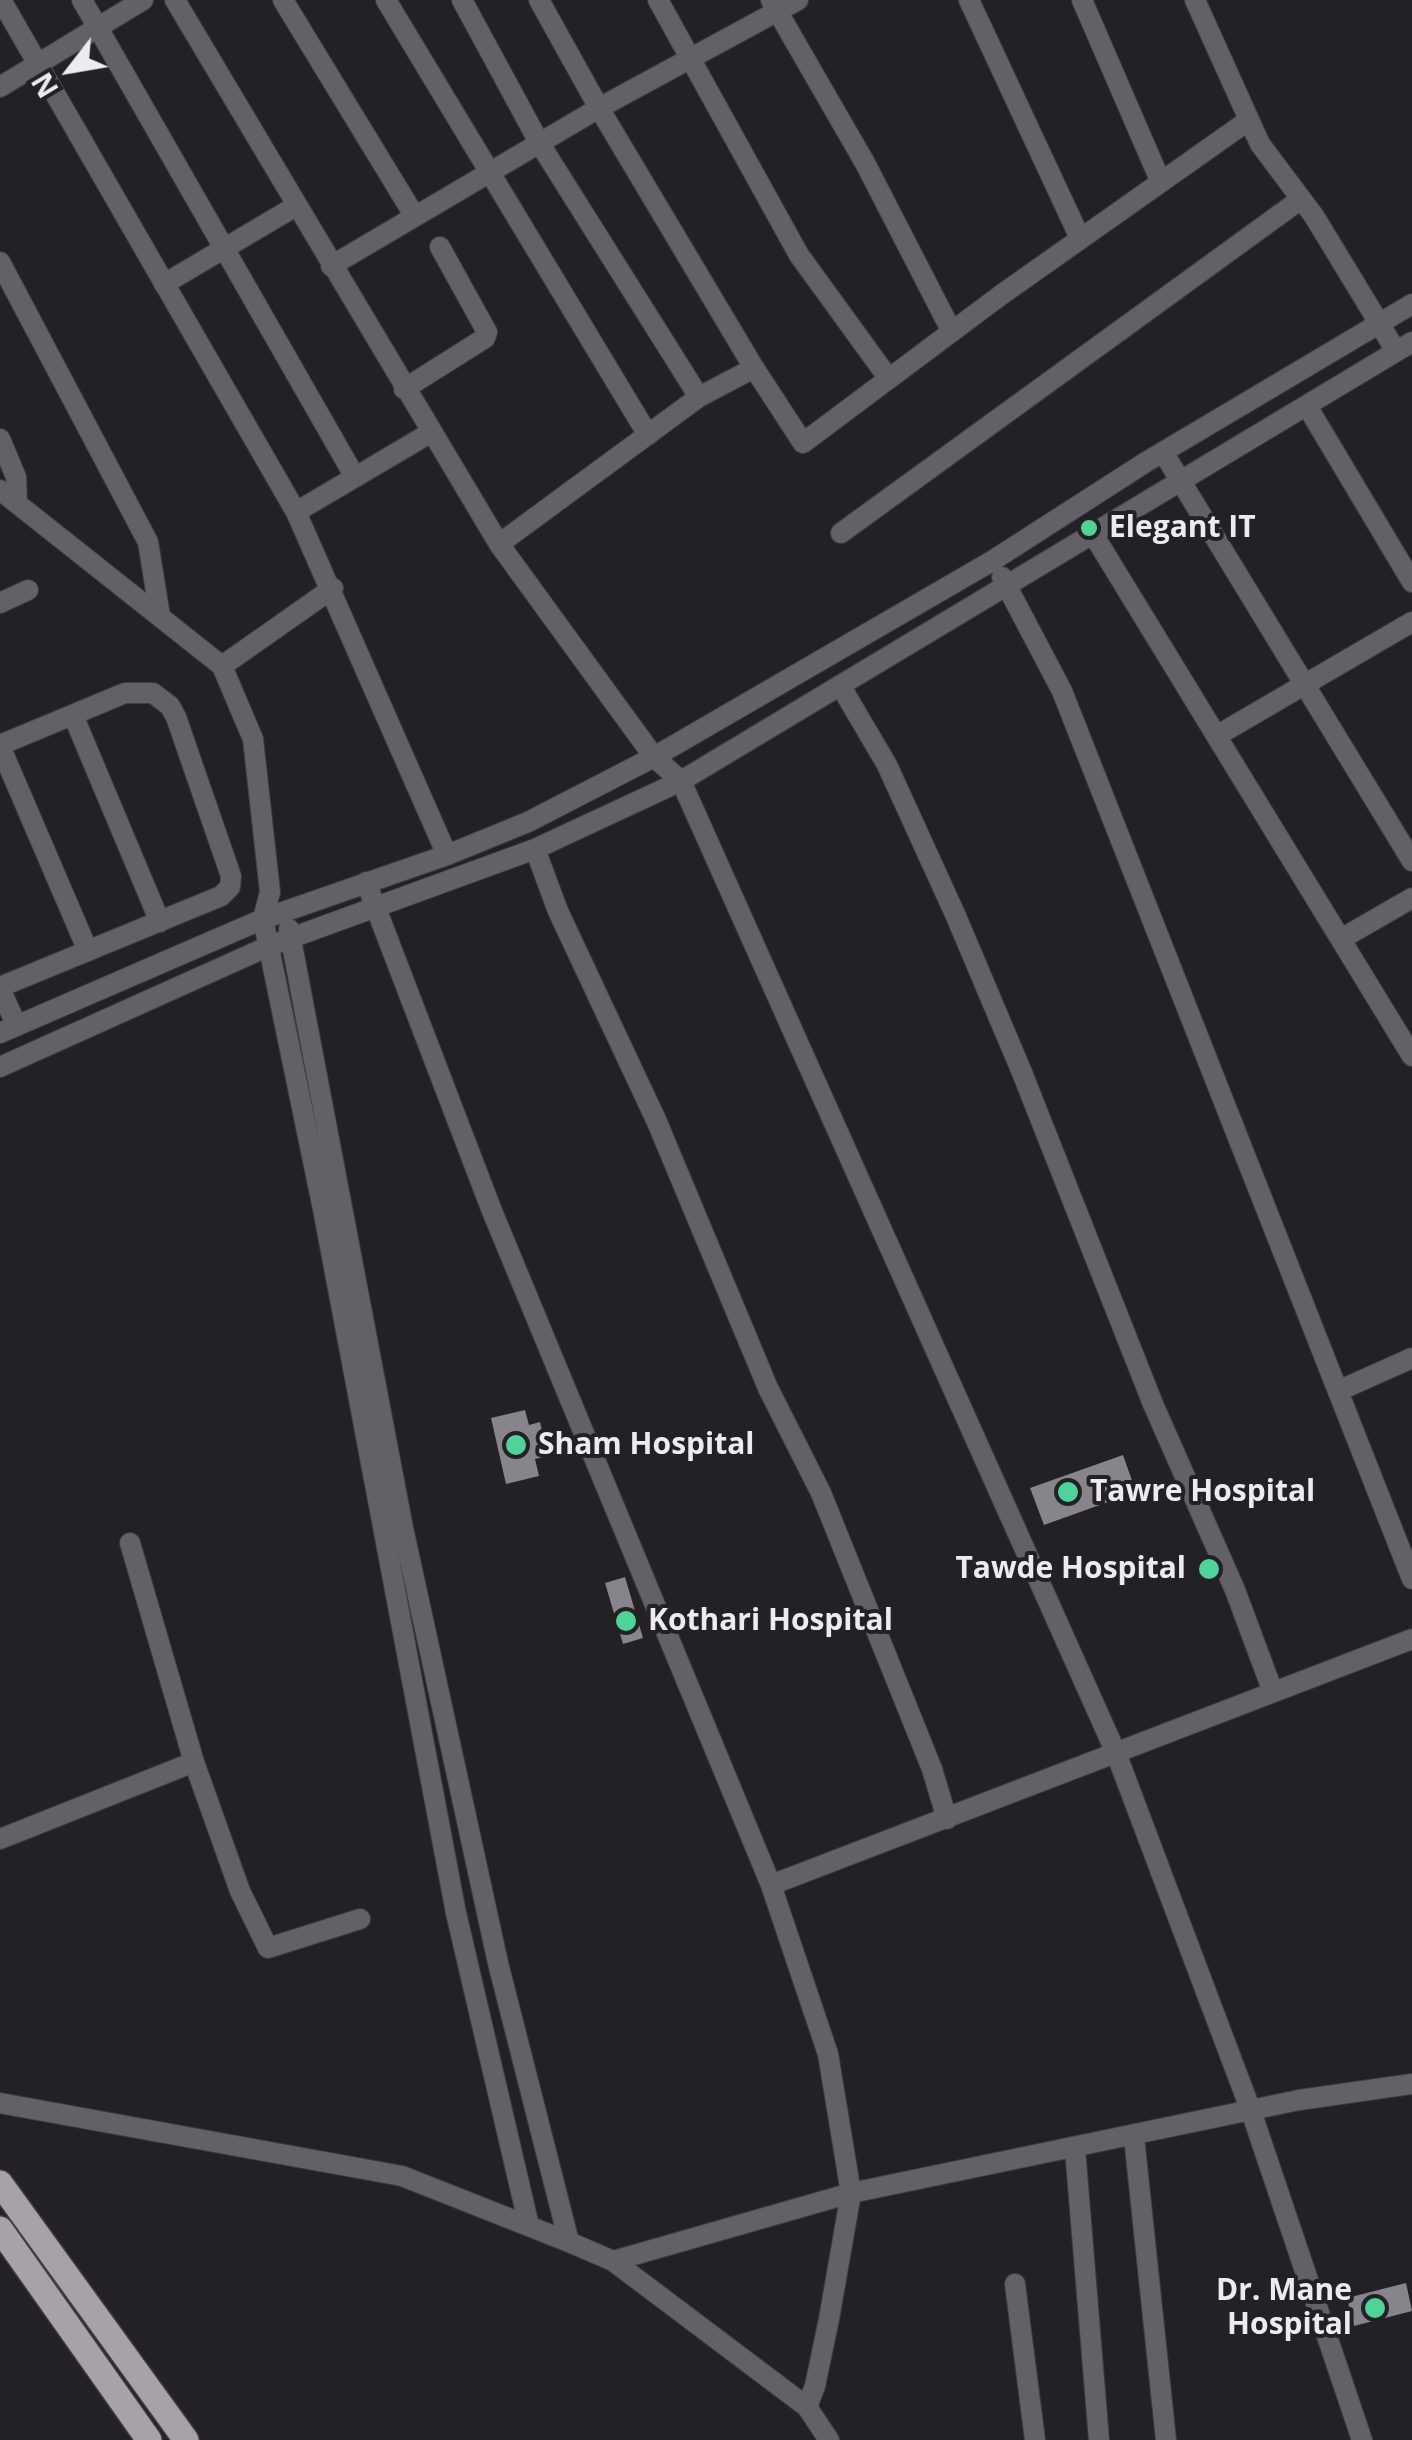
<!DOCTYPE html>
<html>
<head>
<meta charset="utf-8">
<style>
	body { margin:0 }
	#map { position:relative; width:1412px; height:2440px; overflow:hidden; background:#232026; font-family:"Open Sans",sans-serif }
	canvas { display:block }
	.north { position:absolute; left:20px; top:20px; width:100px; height:100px; -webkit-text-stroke:8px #232026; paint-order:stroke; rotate:239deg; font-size:28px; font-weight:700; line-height:40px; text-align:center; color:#eeebef }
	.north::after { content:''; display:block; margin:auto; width:35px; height:45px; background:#eeebef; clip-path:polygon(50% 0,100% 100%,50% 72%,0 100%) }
</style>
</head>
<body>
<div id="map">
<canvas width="1412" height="2440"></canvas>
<div class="north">N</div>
</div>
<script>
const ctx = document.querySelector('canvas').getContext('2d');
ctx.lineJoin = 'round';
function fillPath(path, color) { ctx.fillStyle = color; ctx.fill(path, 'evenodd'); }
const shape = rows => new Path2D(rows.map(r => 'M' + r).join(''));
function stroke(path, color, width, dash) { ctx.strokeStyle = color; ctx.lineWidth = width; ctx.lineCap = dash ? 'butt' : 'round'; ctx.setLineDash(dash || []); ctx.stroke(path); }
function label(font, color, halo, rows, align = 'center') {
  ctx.font = font + ' "Open Sans",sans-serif'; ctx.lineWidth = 8; ctx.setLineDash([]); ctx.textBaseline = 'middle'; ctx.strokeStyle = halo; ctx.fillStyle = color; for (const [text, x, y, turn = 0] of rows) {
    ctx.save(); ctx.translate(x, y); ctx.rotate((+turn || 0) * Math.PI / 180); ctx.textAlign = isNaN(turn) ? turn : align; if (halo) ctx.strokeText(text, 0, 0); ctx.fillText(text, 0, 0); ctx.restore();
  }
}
const building = shape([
	[525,1410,529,1425,540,1422,548,1456,535,1459,539,1476,506,1484,491,1418],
	[1123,1455,1136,1492,1044,1525,1030,1488],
	[625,1577,643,1638,623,1644,605,1583],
	[1406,2283,1412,2311,1354,2326,1347,2298]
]);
const minor = shape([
	[1,0,296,512,447,855],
	[82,0,355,477],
	[175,0,499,544,654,757,681,781,1116,1753,1251,2111,1362,2440],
	[283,0,414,215],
	[386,0,648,435],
	[462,0,540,144,699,397],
	[539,0,599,108,754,368,803,443,1001,295,1249,120],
	[658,0,799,255,889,379],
	[771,0,865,163,952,332],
	[969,0,1080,238],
	[1082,0,1160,180],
	[1195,0,1260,144,1314,216,1396,351],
	[0,87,143,0],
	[0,262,148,542,160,616],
	[331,266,599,108,798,0],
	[164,284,296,206],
	[404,389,485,338,487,332,440,247],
	[1307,406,1412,582],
	[0,439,16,477,17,503],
	[1163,452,1412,861],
	[0,490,222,666,253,739,270,892,263,919,323,1209,456,1913,529,2226],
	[296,512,430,433],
	[841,533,1301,199],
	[1093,534,1412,1056],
	[499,544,699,397,754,368],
	[1002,577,1062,691,1412,1579],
	[0,603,28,590],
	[222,666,333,588],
	[840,685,887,765,955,914,1021,1070,1153,1404,1235,1590,1273,1692],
	[73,715,160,922],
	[1218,735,1412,622],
	[0,745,125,693,153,693,170,706,176,717,231,876,230,887,221,896,0,987],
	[0,746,88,951],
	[535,849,558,911,657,1122,768,1388,821,1493,932,1769,947,1819],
	[366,882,492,1211,771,1885,828,2054,851,2193,829,2319,815,2386,807,2407],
	[289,929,403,1528,498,1963,569,2242],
	[1341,939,1412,898],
	[0,989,17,1026],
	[0,1033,263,919,447,855,528,822,654,757,992,561,1146,462,1412,304],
	[0,1067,269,946,535,849,681,781,1412,342],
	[1338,1391,1412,1358],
	[130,1543,194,1762,240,1891,268,1948,360,1919],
	[0,1839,194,1762],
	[771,1885,1412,1639],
	[0,2103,402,2176,569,2242,613,2261,807,2407,829,2440],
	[1134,2137,1166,2440],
	[1075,2149,1099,2440],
	[613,2261,851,2193,1299,2100,1412,2084],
	[1015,2284,1035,2440]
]);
const major = shape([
	[0,2183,186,2440],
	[0,2229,149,2440]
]);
const markers = [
	[1089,528,10,"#4ed399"],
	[516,1445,12,"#4ed399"],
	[1068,1492,12,"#4ed399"],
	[1209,1569,12,"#4ed399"],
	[626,1621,12,"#4ed399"],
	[1375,2308,12,"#4ed399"]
];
const poiNames = [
	["Elegant IT",1109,528],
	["Sham Hospital",538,1445],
	["Tawre Hospital",1090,1492],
	["Tawde Hospital",1186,1569,"right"],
	["Kothari Hospital",648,1621],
	["Dr. Mane",1352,2291,"right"],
	["Hospital",1352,2325,"right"]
];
fillPath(building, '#88848b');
stroke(minor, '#3f3c42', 22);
stroke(major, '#3f3c42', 28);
stroke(minor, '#636165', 20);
stroke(major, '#a6a2a8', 25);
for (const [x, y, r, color] of markers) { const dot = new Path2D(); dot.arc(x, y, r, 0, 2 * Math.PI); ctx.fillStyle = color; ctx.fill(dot); stroke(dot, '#232026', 4); }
label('bold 30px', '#eeebef', '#232026', poiNames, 'left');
</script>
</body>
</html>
